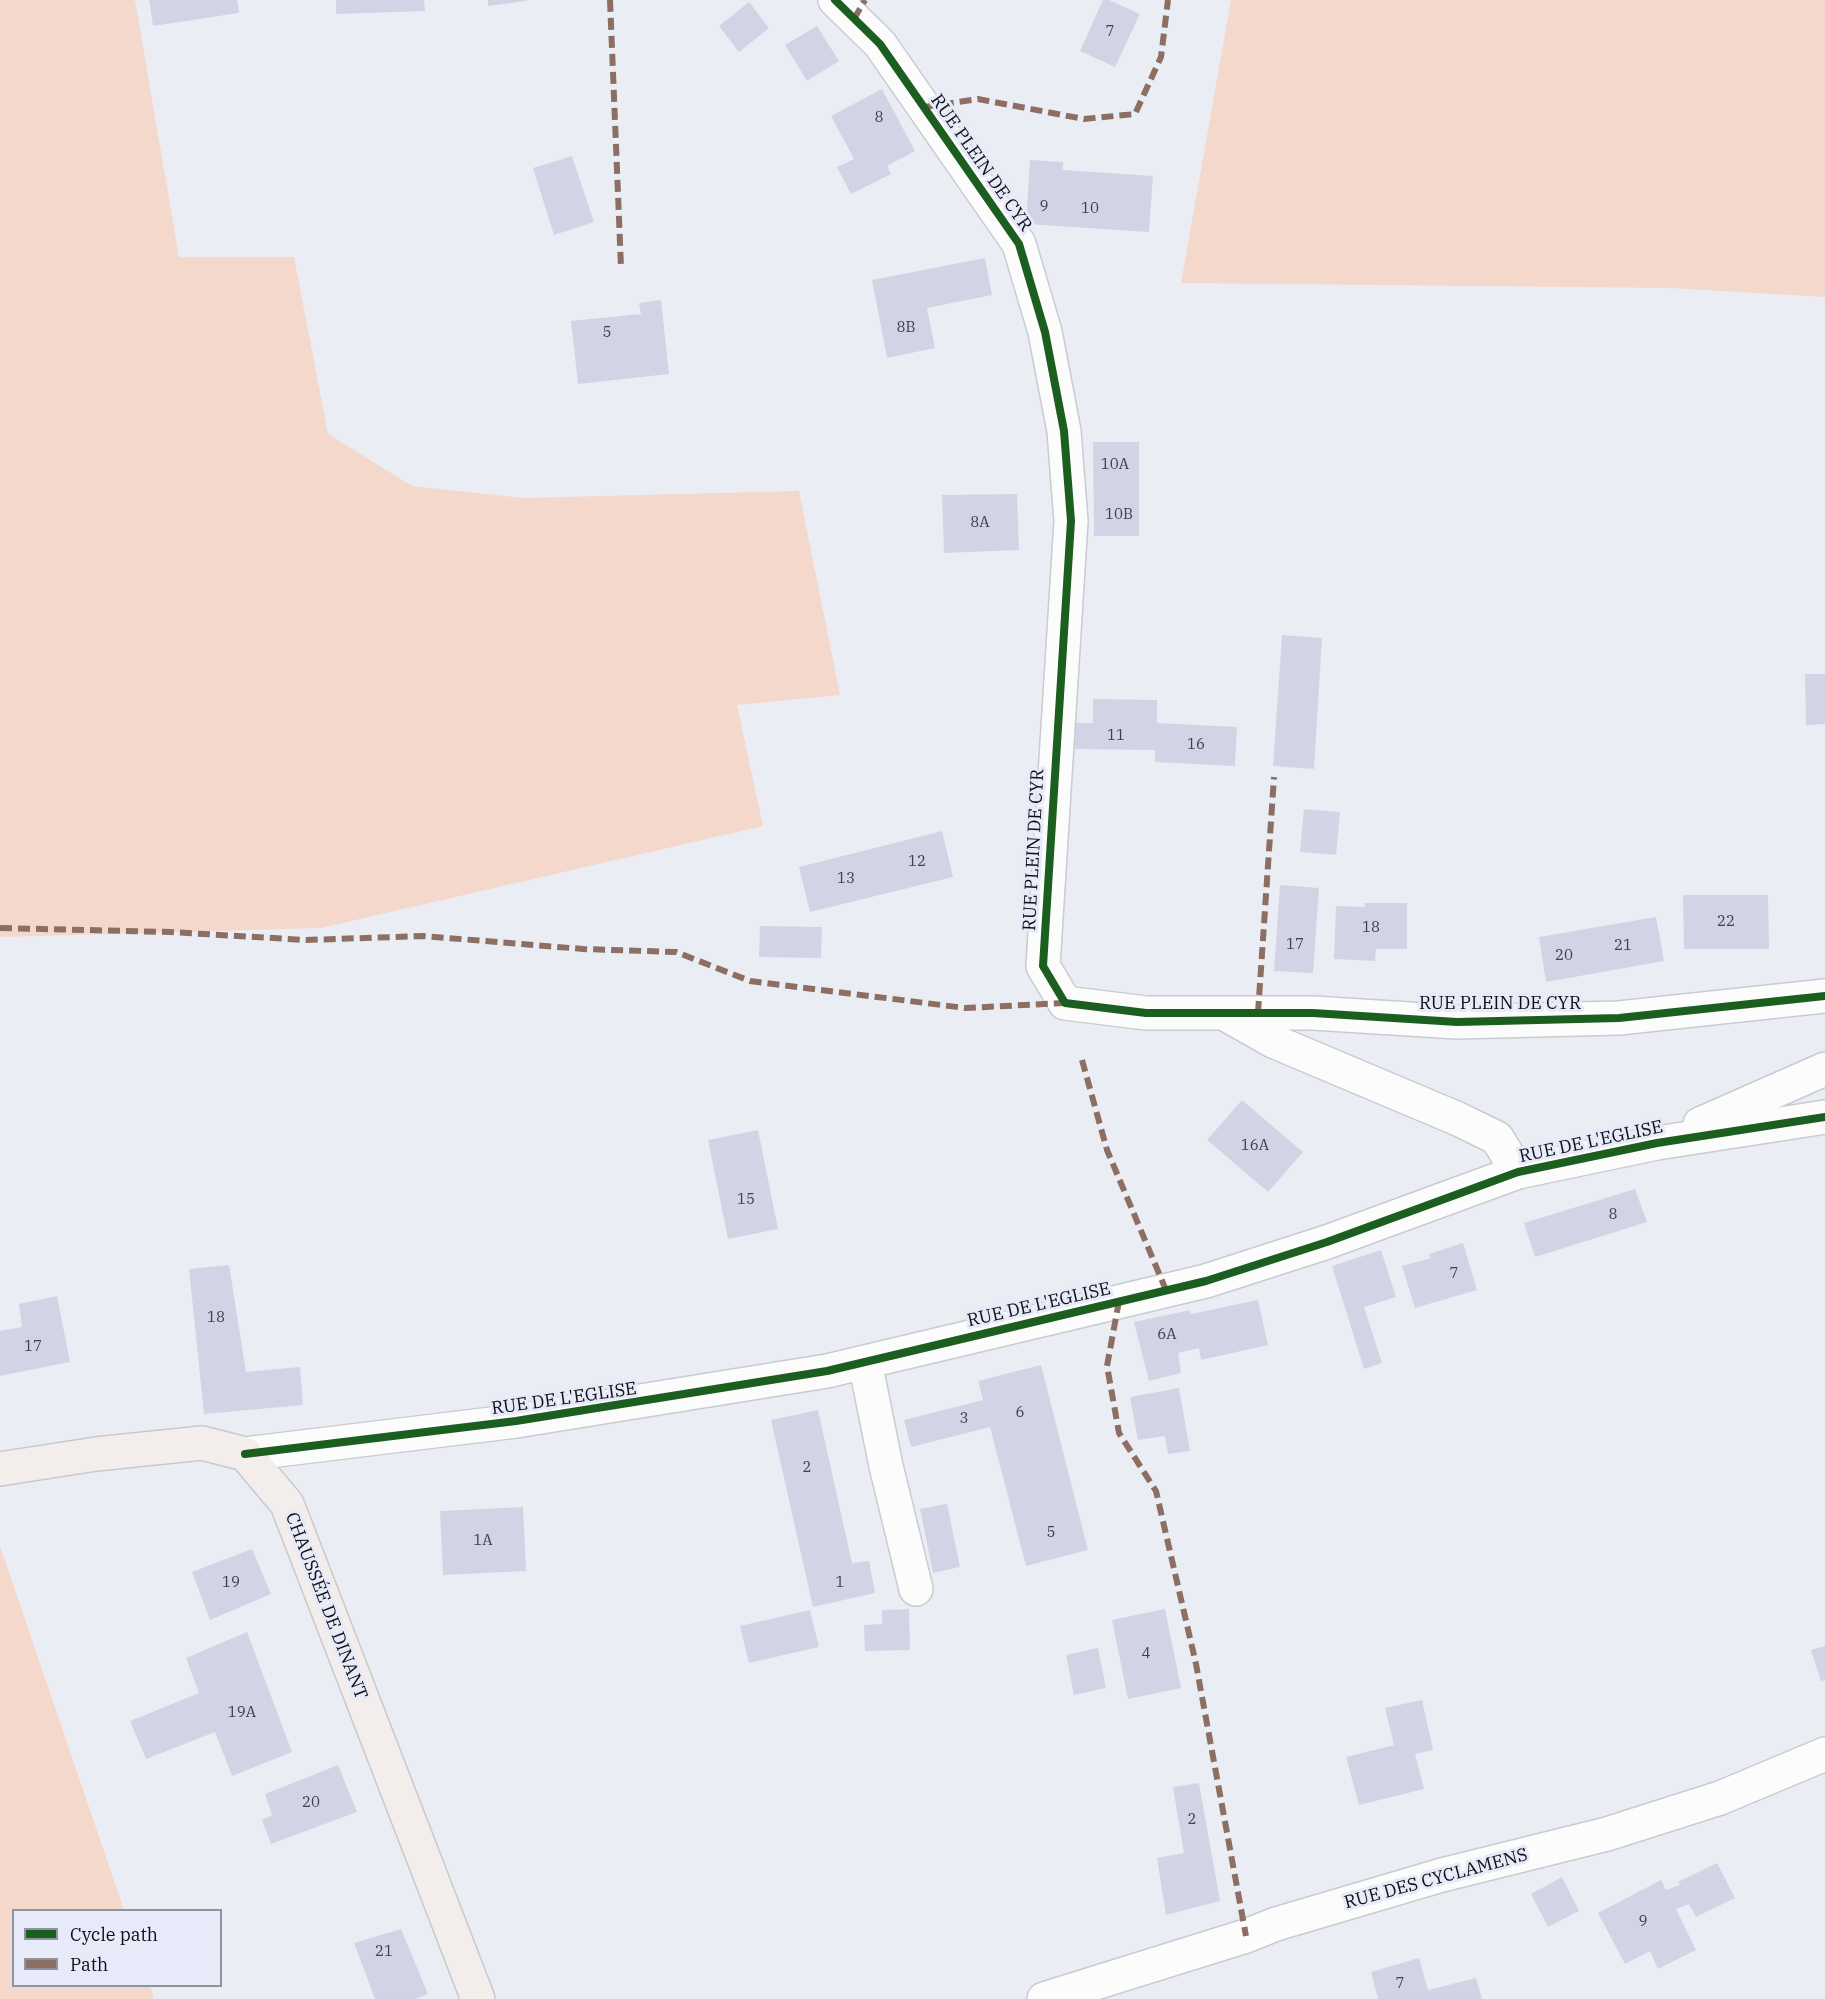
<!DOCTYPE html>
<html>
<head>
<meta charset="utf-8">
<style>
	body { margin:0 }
	#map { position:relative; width:1825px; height:1999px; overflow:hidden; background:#ebedf4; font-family:"IBM Plex Serif",serif }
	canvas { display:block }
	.legend { position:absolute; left:12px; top:1909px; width:210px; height:78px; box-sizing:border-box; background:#e7eaf8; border:2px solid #90929d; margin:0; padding:8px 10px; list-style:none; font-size:18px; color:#0e0f14 }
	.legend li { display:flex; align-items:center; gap:12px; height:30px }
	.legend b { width:30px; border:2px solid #90929d }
</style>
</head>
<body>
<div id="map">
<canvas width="1825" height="1999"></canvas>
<ul class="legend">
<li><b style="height:8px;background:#1b5e20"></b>Cycle path</li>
<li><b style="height:8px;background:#8d6e63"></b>Path</li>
</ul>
</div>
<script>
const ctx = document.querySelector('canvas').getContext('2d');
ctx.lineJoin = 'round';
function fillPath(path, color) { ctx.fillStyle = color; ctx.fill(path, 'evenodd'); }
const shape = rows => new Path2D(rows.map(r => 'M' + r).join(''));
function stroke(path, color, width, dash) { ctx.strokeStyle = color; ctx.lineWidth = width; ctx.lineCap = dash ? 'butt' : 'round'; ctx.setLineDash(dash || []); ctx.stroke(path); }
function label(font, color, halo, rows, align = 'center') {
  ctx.font = font + ' "IBM Plex Serif",serif'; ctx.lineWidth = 6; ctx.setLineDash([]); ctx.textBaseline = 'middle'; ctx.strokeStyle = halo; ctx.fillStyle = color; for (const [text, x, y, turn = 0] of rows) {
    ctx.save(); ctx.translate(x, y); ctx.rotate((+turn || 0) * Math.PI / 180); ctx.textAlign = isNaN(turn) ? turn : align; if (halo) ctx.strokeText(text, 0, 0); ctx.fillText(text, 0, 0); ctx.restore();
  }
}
const green = shape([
	[0,0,135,0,179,257,294,257,328,434,412,486,523,498,799,491,840,695,737,705,763,826,321,928,0,937],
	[1231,0,1825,0,1825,297,1670,288,1181,283],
	[0,1546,124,1910,14,1910,14,1986,150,1986,154,1999,0,1999]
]);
const building = shape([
	[149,0,237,0,239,13,153,26],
	[336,0,424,0,425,11,336,14],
	[488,0,526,0,526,1,488,6],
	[1103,0,1109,0,1140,14,1115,67,1080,51],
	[749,2,769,28,739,52,719,26],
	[817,26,839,61,807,81,785,45],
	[882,89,915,151,887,166,891,174,851,194,837,167,854,159,831,116],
	[572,156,594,222,554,235,533,168],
	[1030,160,1063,162,1063,170,1153,176,1149,232,1026,224],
	[985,258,992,295,927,308,935,348,887,358,872,280],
	[661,300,669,374,578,384,571,321,641,314,639,303],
	[1093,442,1139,442,1139,536,1094,536],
	[1017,494,1019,550,944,553,942,495],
	[1282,635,1322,638,1314,769,1273,766],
	[1805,674,1825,674,1825,724,1806,725],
	[1093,699,1157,700,1157,723,1237,727,1235,766,1155,762,1155,750,1075,749,1076,723,1093,723],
	[1304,809,1340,812,1336,855,1300,852],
	[942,831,953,877,810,912,799,867],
	[1280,885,1319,888,1313,973,1274,971],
	[1683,895,1768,895,1769,949,1684,949],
	[1365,903,1407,903,1407,949,1376,949,1375,961,1334,959,1336,906,1365,907],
	[1656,917,1664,961,1546,982,1539,937],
	[760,926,822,927,821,958,759,957],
	[1242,1100,1303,1152,1268,1192,1207,1140],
	[758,1130,778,1229,728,1239,708,1140],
	[1635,1189,1647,1222,1535,1257,1524,1223],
	[1463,1243,1477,1290,1415,1308,1402,1266,1431,1258,1429,1254],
	[1381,1250,1396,1297,1364,1307,1382,1363,1364,1369,1332,1266],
	[229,1265,246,1372,300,1367,303,1405,204,1414,189,1269],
	[57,1296,70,1362,0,1376,0,1331,22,1327,19,1304],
	[1258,1300,1268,1345,1201,1360,1199,1348,1178,1353,1181,1373,1149,1381,1134,1322,1190,1310,1191,1314],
	[1041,1365,1088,1550,1026,1566,990,1427,911,1447,904,1420,983,1400,978,1381],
	[1179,1388,1190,1451,1168,1454,1165,1436,1138,1440,1130,1397],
	[818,1410,852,1563,869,1561,875,1593,813,1607,771,1420],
	[947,1504,960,1567,933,1573,920,1509],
	[523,1507,526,1571,443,1575,440,1511],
	[252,1549,271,1594,210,1620,192,1572],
	[909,1609,910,1650,865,1651,864,1625,882,1624,882,1610],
	[1165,1609,1181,1688,1128,1699,1112,1620],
	[810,1610,819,1647,749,1663,740,1626],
	[247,1632,292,1752,232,1776,215,1732,146,1759,130,1721,199,1693,186,1658],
	[1825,1646,1825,1680,1821,1681,1811,1650],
	[1098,1648,1106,1688,1074,1695,1066,1655],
	[1422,1700,1433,1750,1415,1754,1424,1789,1359,1805,1346,1757,1394,1745,1385,1708],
	[338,1765,357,1812,271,1844,262,1820,272,1815,265,1794],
	[1199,1783,1220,1901,1166,1915,1157,1858,1184,1853,1173,1787],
	[1717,1863,1735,1898,1696,1917,1689,1904,1676,1909,1696,1950,1658,1969,1650,1951,1625,1964,1598,1913,1661,1880,1666,1890,1680,1885,1678,1882],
	[1562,1877,1579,1911,1548,1927,1531,1894],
	[401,1929,428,1994,415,1999,375,1999,354,1943],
	[1419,1958,1428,1990,1476,1978,1482,1999,1378,1999,1371,1972]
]);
const minor = shape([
	[835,0,880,44,1019,244,1045,332,1064,431,1071,521,1043,966,1065,1003,1146,1013,1313,1013,1457,1022,1619,1018,1825,996],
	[1227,1015,1273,1041,1458,1119,1497,1138,1518,1172],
	[1700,1124,1825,1069],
	[865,1362,886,1466,916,1589],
	[245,1454,516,1421,827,1371,1206,1281,1327,1242,1518,1172,1657,1143,1825,1117],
	[1044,1999,1246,1936,1276,1924,1442,1875,1607,1834,1720,1798,1825,1754]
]);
const major = shape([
	[0,1469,96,1454,202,1443,245,1454,287,1504,478,1999]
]);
const quiet = shape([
	[610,0,621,267],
	[854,19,865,0],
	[924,107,978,99,1084,119,1135,114,1161,57,1168,0],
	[0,928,170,932,306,940,423,936,583,949,676,952,750,981,965,1008,1065,1003],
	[1258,1013,1274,777],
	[1082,1060,1107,1150,1166,1290],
	[1119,1301,1107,1366,1119,1433,1156,1491,1196,1664,1246,1936]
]);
const cycleway = shape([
	[835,0,880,44,1019,244,1045,332,1064,431,1071,521,1043,966,1065,1003,1146,1013,1313,1013,1457,1022,1619,1018,1825,996],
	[245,1454,516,1421,827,1371,1206,1281,1327,1242,1518,1172,1657,1143,1825,1117]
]);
const numberNames = [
	["7",1110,32],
	["8",879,118],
	["9",1044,207],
	["10",1090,209],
	["8B",906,328],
	["5",607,333],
	["10A",1115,465],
	["10B",1119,515],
	["8A",980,523],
	["11",1116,736],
	["16",1196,745],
	["12",917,862],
	["13",846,879],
	["22",1726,922],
	["18",1371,928],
	["17",1295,945],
	["21",1623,946],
	["20",1564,956],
	["16A",1255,1146],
	["15",746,1200],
	["8",1613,1215],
	["7",1454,1274],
	["18",216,1318],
	["6A",1167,1335],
	["17",33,1347],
	["6",1020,1413],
	["3",964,1419],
	["2",807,1468],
	["5",1051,1533],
	["1A",483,1541],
	["19",231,1583],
	["1",840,1583],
	["4",1146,1654],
	["19A",242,1713],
	["20",311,1803],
	["2",1192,1820],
	["9",1643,1922],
	["21",384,1952],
	["7",1400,1984]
];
const streetNames = [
	["RUE PLEIN DE CYR",981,163,55],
	["RUE PLEIN DE CYR",1034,850,-87],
	["RUE PLEIN DE CYR",1500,1004],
	["RUE DE L'EGLISE",1591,1142,-12],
	["RUE DE L'EGLISE",1039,1305,-13],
	["RUE DE L'EGLISE",564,1399,-8],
	["CHAUSSÉE DE DINANT",326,1606,69],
	["RUE DES CYCLAMENS",1436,1879,-15]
];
fillPath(green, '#f4d8cb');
fillPath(building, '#d2d4e5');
stroke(minor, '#c9cbd0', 36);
stroke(major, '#c8c9cc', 36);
stroke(minor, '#fcfcfd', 33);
stroke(major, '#f3eeec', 33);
stroke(quiet, '#8d6e63', 6, [12, 6]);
stroke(cycleway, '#1b5e20', 8);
label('15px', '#3f4048', null, numberNames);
label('18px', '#0e0f14', '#e7eaf8', streetNames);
</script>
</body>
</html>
